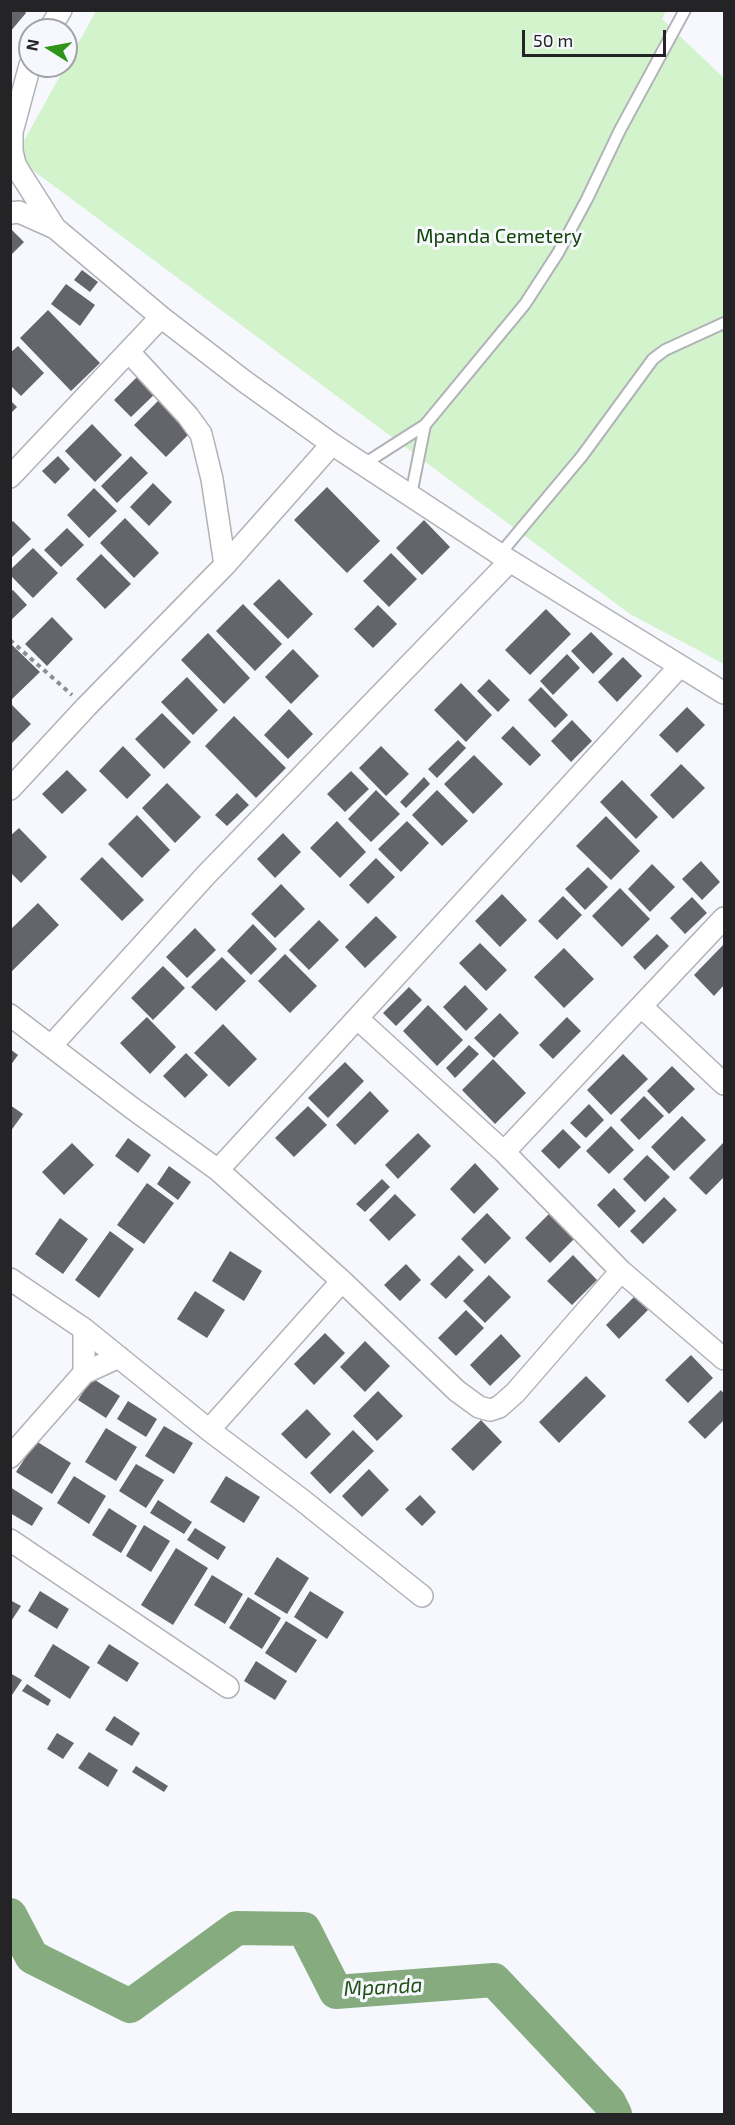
<!DOCTYPE html>
<html>
<head>
<meta charset="utf-8">
<style>
	body { margin:0 }
	#map { position:relative; width:735px; height:2125px; overflow:hidden; background:#f6f8fe; font-family:"Exo 2",sans-serif }
	canvas { display:block }
	.frame { position:absolute; inset:0; border:12px solid #242426; pointer-events:none }
	.north { position:absolute; left:18px; top:18px; width:60px; height:60px; box-sizing:border-box; background:#f6f8fe; border:2px solid #a2a3a8; border-radius:50%; rotate:281deg; font-size:16px; font-weight:700; line-height:24px; text-align:center; color:#242426 }
	.north::after { content:''; display:block; margin:auto; width:21px; height:27px; background:#309418; clip-path:polygon(50% 0,100% 100%,50% 72%,0 100%) }
	.scale { position:absolute; left:522px; top:30px; width:144px; height:27px; box-sizing:border-box; border:3px solid #242426; border-top:0; padding-left:8px; font-size:18px; line-height:21px; white-space:nowrap; color:#242426; -webkit-text-stroke:4px #f6f8fe; paint-order:stroke }
</style>
</head>
<body>
<div id="map">
<canvas width="735" height="2125"></canvas>
<div class="frame"></div>
<div class="north">N</div>
<div class="scale">50 m</div>
</div>
<script>
const ctx = document.querySelector('canvas').getContext('2d');
ctx.lineJoin = 'round';
function fillPath(path, color) { ctx.fillStyle = color; ctx.fill(path, 'evenodd'); }
const shape = rows => new Path2D(rows.map(r => 'M' + r).join(''));
function stroke(path, color, width, dash) { ctx.strokeStyle = color; ctx.lineWidth = width; ctx.lineCap = dash ? 'butt' : 'round'; ctx.setLineDash(dash || []); ctx.stroke(path); }
function label(font, color, halo, rows, align = 'center') {
  ctx.font = font + ' "Exo 2",sans-serif'; ctx.lineWidth = 6; ctx.setLineDash([]); ctx.textBaseline = 'middle'; ctx.strokeStyle = halo; ctx.fillStyle = color; for (const [text, x, y, turn = 0] of rows) {
    ctx.save(); ctx.translate(x, y); ctx.rotate((+turn || 0) * Math.PI / 180); ctx.textAlign = isNaN(turn) ? turn : align; if (halo) ctx.strokeText(text, 0, 0); ctx.fillText(text, 0, 0); ctx.restore();
  }
}
const green = shape([
	[96,11,666,11,662,19,724,78,724,664,630,614,15,157]
]);
const river = shape([
	[10,1915,32,1957,130,2006,237,1928,304,1929,336,1992,494,1980,609,2102,615,2114]
]);
const building = shape([
	[10,10,24,10,26,13,10,32],
	[10,228,24,242,10,256],
	[82,270,98,282,90,292,74,280],
	[66,284,95,305,80,326,51,304],
	[48,310,100,363,71,391,20,338],
	[18,346,44,373,21,396,10,385,10,353],
	[142,372,159,390,131,417,114,400],
	[162,397,194,429,166,457,134,425],
	[10,400,17,407,10,414],
	[92,424,122,455,95,482,65,451],
	[58,456,70,469,55,484,42,471],
	[131,456,148,473,117,503,101,486],
	[153,483,172,502,149,526,130,507],
	[327,487,380,541,347,573,294,520],
	[94,488,117,511,89,538,67,515],
	[125,518,159,553,134,578,100,543],
	[424,520,450,547,422,575,396,548],
	[13,521,31,539,10,559,10,523],
	[67,528,84,545,61,567,44,550],
	[33,548,58,573,33,598,10,575,10,570],
	[391,553,417,579,389,607,363,581],
	[101,554,131,584,105,609,76,579],
	[279,579,313,614,288,639,253,604],
	[13,590,27,605,10,621,10,592],
	[243,604,282,644,255,671,216,631],
	[378,605,397,624,373,648,354,629],
	[546,609,571,634,530,675,505,650],
	[52,617,73,639,47,666,25,644],
	[591,632,613,654,593,674,571,651],
	[208,633,250,678,224,704,181,660],
	[10,643,40,672,10,701],
	[293,649,319,676,291,704,265,677],
	[567,654,580,668,553,695,540,681],
	[623,657,642,676,617,702,598,682],
	[187,677,218,710,193,735,161,702],
	[489,679,510,700,498,712,477,691],
	[461,683,492,715,466,742,434,710],
	[541,687,568,715,555,728,528,700],
	[10,703,31,724,10,745],
	[687,707,705,725,677,753,659,735],
	[289,709,313,734,288,759,264,735],
	[162,713,191,742,164,769,135,739],
	[234,716,286,768,256,798,205,746],
	[572,720,592,741,571,762,551,741],
	[513,726,541,755,530,766,501,738],
	[458,740,466,748,437,778,428,769],
	[123,746,151,775,127,799,99,771],
	[381,746,409,774,386,796,359,768],
	[474,755,503,784,473,814,444,784],
	[681,764,705,788,673,819,650,795],
	[67,770,87,790,62,814,42,794],
	[351,771,369,789,345,812,327,794],
	[424,777,430,784,406,808,400,802],
	[622,780,658,817,636,839,600,802],
	[167,783,201,817,175,843,142,808],
	[376,790,400,814,371,842,348,819],
	[437,790,468,821,442,846,412,815],
	[237,793,249,805,227,826,215,815],
	[137,815,170,850,142,878,108,844],
	[606,816,640,851,611,880,576,846],
	[337,821,366,852,340,878,310,848],
	[407,821,429,843,401,872,378,849],
	[19,828,47,857,21,883,10,872,10,836],
	[283,833,301,852,275,878,257,859],
	[102,857,144,900,122,921,80,879],
	[376,858,395,877,368,904,349,885],
	[701,861,720,882,702,900,682,879],
	[652,864,675,887,650,912,628,889],
	[588,867,608,887,585,910,565,889],
	[281,884,305,909,275,938,251,914],
	[620,888,650,919,622,947,592,916],
	[502,894,527,920,500,947,475,921],
	[563,896,582,915,557,940,538,921],
	[692,897,707,913,685,934,670,918],
	[38,903,59,925,10,973,10,930],
	[376,916,397,937,365,968,345,947],
	[319,920,339,940,309,970,289,950],
	[253,924,277,949,251,975,227,951],
	[195,928,216,950,187,978,166,957],
	[657,934,669,946,645,970,633,957],
	[480,943,507,970,486,991,459,963],
	[724,944,724,985,714,996,694,975],
	[564,948,594,979,564,1008,534,977],
	[285,954,317,986,290,1013,258,981],
	[222,957,246,981,216,1011,191,987],
	[163,966,185,988,153,1020,131,998],
	[465,985,488,1009,466,1031,443,1007],
	[409,987,422,1000,396,1026,383,1013],
	[428,1005,463,1040,437,1066,403,1031],
	[500,1013,519,1033,494,1058,474,1038],
	[147,1017,176,1047,150,1074,120,1043],
	[567,1017,581,1031,553,1059,539,1045],
	[223,1024,257,1059,229,1087,194,1053],
	[469,1045,479,1054,455,1078,446,1068],
	[10,1049,18,1055,10,1066],
	[186,1053,208,1075,185,1098,163,1076],
	[623,1054,648,1079,611,1115,587,1090],
	[493,1059,526,1093,495,1124,462,1090],
	[345,1062,364,1081,328,1118,308,1098],
	[672,1066,695,1089,669,1114,647,1091],
	[370,1091,389,1111,355,1145,336,1125],
	[644,1096,664,1116,639,1140,620,1120],
	[589,1104,604,1120,586,1138,570,1123],
	[10,1105,23,1114,10,1132],
	[308,1106,327,1125,294,1157,275,1138],
	[682,1116,706,1140,674,1171,651,1147],
	[611,1126,634,1150,609,1174,586,1151],
	[563,1129,581,1147,559,1169,541,1151],
	[418,1133,431,1146,398,1179,385,1165],
	[128,1138,151,1155,138,1173,115,1156],
	[724,1142,724,1177,706,1195,689,1178],
	[72,1143,94,1165,64,1195,42,1172],
	[647,1155,670,1177,645,1202,623,1179],
	[475,1163,499,1189,474,1214,450,1189],
	[169,1166,191,1182,178,1200,157,1184],
	[382,1179,390,1187,365,1212,356,1204],
	[147,1183,174,1203,144,1244,117,1225],
	[614,1188,636,1211,619,1228,597,1205],
	[395,1194,416,1215,389,1241,369,1220],
	[664,1197,677,1210,643,1244,630,1231],
	[551,1212,575,1238,550,1263,525,1238],
	[487,1213,511,1238,485,1264,461,1239],
	[60,1218,88,1239,63,1274,35,1254],
	[110,1231,134,1249,99,1298,75,1280],
	[230,1251,262,1271,244,1301,212,1281],
	[459,1255,474,1270,446,1299,430,1284],
	[573,1255,597,1280,572,1305,547,1281],
	[406,1264,421,1280,400,1301,384,1285],
	[489,1275,511,1297,485,1323,463,1301],
	[195,1291,225,1310,207,1338,177,1319],
	[634,1297,648,1310,619,1339,606,1325],
	[466,1310,484,1328,456,1356,438,1338],
	[325,1333,345,1353,314,1385,294,1364],
	[501,1334,521,1356,490,1386,470,1365],
	[365,1341,390,1366,365,1392,340,1367],
	[691,1355,713,1378,688,1403,665,1380],
	[586,1376,606,1396,559,1443,539,1422],
	[92,1378,120,1396,106,1418,78,1400],
	[721,1390,724,1394,724,1420,705,1439,688,1422],
	[378,1391,403,1416,377,1441,353,1416],
	[128,1401,157,1419,146,1437,117,1419],
	[307,1409,331,1434,306,1459,281,1434],
	[481,1420,502,1442,473,1471,451,1449],
	[164,1426,193,1443,174,1474,145,1456],
	[106,1428,137,1447,116,1481,85,1462],
	[353,1430,374,1451,330,1494,310,1473],
	[36,1441,71,1463,52,1494,16,1472],
	[136,1464,164,1480,146,1508,119,1491],
	[369,1469,389,1490,362,1517,342,1496],
	[74,1476,106,1496,89,1524,57,1503],
	[226,1476,260,1497,244,1523,210,1502],
	[10,1487,43,1508,32,1526,10,1513],
	[420,1495,436,1512,422,1526,405,1509],
	[158,1500,192,1522,184,1534,150,1513],
	[109,1508,137,1526,121,1553,92,1535],
	[144,1525,170,1541,151,1572,126,1556],
	[195,1528,226,1547,218,1560,187,1540],
	[176,1548,208,1568,173,1625,141,1605],
	[277,1557,309,1578,287,1614,254,1594],
	[212,1575,243,1594,225,1624,194,1605],
	[40,1591,69,1609,57,1629,28,1611],
	[310,1591,344,1612,327,1639,294,1617],
	[248,1597,281,1618,262,1649,229,1628],
	[10,1600,21,1606,10,1623],
	[286,1621,317,1640,296,1673,265,1653],
	[53,1644,90,1667,70,1699,34,1676],
	[109,1644,139,1663,127,1682,97,1663],
	[256,1661,287,1681,275,1700,244,1681],
	[10,1673,22,1680,10,1698],
	[27,1684,51,1700,48,1706,22,1691],
	[114,1716,140,1733,132,1746,105,1730],
	[57,1733,74,1743,63,1759,47,1749],
	[89,1752,118,1770,108,1787,78,1768],
	[136,1766,168,1786,164,1792,132,1772]
]);
const path = shape([
	[10,640,72,695]
]);
const lane = shape([
	[364,464,425,425,525,304,558,253,587,199,620,130,685,10],
	[411,495,425,425],
	[500,554,582,456,653,359,665,350,724,323]
]);
const street = shape([
	[49,30,61,10],
	[30,65,12,132,12,151,15,164,20,173,55,228],
	[10,213,19,212,55,228,161,317,244,381,332,444,510,561,724,693],
	[129,352,188,416,201,434,212,479,225,565],
	[10,477,161,317],
	[10,789,86,707,225,565,332,444],
	[642,1007,724,1084],
	[10,1015,132,1108,218,1170,342,1281,457,1391,479,1407,490,1410,499,1407,515,1393,621,1271],
	[358,1019,504,1152,621,1271,724,1359],
	[51,1046,206,875,510,561],
	[504,1152,724,918],
	[218,1170,680,666],
	[10,1279,84,1329,209,1430,302,1500,422,1596],
	[84,1373,84,1329],
	[209,1430,342,1281],
	[10,1457,84,1373,119,1357],
	[10,1540,228,1687]
]);
const parkNames = [
	["Mpanda Cemetery",499,236]
];
const waterNames = [
	["Mpanda",383,1987,-3]
];
fillPath(green, '#d2f3cb');
stroke(river, '#86ab7f', 34);
fillPath(building, '#64656a');
stroke(lane, '#b1b2b7', 14);
stroke(street, '#b1b2b7', 24);
stroke(path, '#8d8e92', 4, [4.5, 4.5]);
stroke(lane, '#fff', 10);
stroke(street, '#fff', 21);
label('20px', '#114406', '#f6f8fe', parkNames);
label('italic 21px', '#215217', '#f6f8fe', waterNames);
</script>
</body>
</html>
